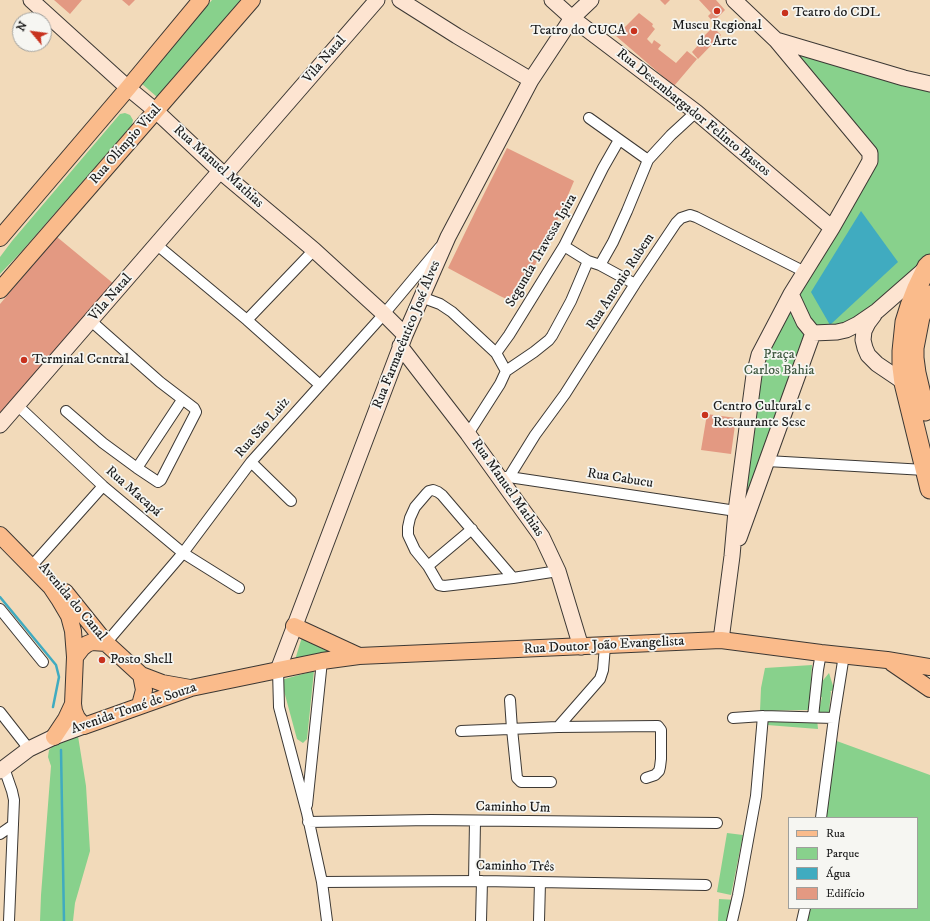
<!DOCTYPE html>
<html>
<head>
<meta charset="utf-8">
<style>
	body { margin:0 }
	#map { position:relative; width:930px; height:921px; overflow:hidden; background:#f2daba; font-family:"IM FELL DW Pica",serif }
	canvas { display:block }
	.legend { position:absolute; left:788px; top:817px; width:130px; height:92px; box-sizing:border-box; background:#f6f6f2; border:1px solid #9f9f9c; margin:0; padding:5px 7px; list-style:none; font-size:12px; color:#1c1c1c }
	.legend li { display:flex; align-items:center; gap:8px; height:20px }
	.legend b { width:20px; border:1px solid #9f9f9c }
	.north { position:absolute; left:12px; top:12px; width:40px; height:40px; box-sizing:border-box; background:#f6f6f2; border:1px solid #9f9f9c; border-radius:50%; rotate:299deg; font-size:11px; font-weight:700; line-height:16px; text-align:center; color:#1c1c1c }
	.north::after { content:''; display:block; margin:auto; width:14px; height:18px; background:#c8321e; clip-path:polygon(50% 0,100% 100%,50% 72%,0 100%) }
</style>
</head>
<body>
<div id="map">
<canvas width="930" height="921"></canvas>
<ul class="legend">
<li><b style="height:5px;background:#fabb8b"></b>Rua</li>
<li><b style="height:11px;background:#88d18c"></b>Parque</li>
<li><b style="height:11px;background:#40abc0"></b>Água</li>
<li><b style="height:11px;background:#e39982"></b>Edifício</li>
</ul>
<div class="north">N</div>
</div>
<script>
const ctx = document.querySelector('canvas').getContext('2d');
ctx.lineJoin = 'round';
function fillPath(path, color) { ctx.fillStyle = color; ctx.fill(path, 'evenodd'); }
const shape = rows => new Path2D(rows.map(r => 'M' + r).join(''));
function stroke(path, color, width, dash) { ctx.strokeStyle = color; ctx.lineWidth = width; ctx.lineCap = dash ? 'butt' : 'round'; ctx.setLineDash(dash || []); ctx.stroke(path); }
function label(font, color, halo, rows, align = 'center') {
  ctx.font = font + ' "IM FELL DW Pica",serif'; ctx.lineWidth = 3.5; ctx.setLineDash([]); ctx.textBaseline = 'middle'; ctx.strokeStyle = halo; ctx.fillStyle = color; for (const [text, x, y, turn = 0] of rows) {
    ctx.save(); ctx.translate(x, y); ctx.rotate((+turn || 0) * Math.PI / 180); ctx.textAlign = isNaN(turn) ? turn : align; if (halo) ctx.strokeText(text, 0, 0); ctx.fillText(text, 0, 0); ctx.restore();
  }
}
const green = shape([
	[212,0,241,0,157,97,141,83],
	[776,40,930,85,930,260,857,322,812,331,732,556,754,375,794,295,871,160],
	[125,113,130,115,133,120,132,125,21,252,0,274,0,257,12,241,120,114],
	[302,637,334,651,295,660],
	[812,665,809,710,760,711,761,688,765,668],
	[314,671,307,739,303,743,297,739,281,680],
	[829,673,834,689,830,692,831,692,829,712,818,713,822,697,819,698,820,684],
	[766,718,817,719,818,729,767,725],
	[78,736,86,786,90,851,75,903,73,921,40,921,41,895,51,766,48,757,49,750,55,744],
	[834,740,930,775,930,921,806,921,808,908,917,908,917,818,822,818],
	[727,833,743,835,731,895,717,892],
	[719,899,737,900,731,921,718,921]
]);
const water = shape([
	[861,211,898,262,830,325,811,292]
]);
const stream = shape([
	[0,597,56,665,59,677,53,707],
	[61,750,64,921]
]);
const building = shape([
	[54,0,82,0,70,14],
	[122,0,135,0,129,6],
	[660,0,670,0,665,5],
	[699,0,716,0,725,10,713,22,708,16,711,13],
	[639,13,653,24,652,26,655,29,647,39,652,44,654,40,661,45,658,49,676,63,687,51,697,59,674,86,616,36],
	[713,27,721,35,698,59,692,52,700,43,698,42],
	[507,148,574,181,558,219,534,267,515,303,500,296,448,268,477,208],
	[57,237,114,284,0,416,0,304],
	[707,414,736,418,731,454,701,450]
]);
const street = shape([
	[589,118,648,160],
	[157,245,247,320,320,385],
	[564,246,588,261,600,265,635,284],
	[600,265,613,242,627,211,648,160,671,135,696,112],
	[421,297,440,304,452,312,496,353,506,371,500,384,468,434],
	[247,320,314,250],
	[496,353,509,335,564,246,603,168,619,140],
	[506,371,534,352,549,340,552,336,571,301,588,261],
	[17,405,103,486,183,553,239,588],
	[66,411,103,443,137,468,158,482,161,480,196,412,194,408,160,382,91,321],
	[767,461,925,470],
	[251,462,291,501],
	[137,468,182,400],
	[504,477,509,477,736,511],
	[509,477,535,435,565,394,635,284,676,223,681,218,690,215,696,217,805,272],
	[472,529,428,566,439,585,444,586,513,578],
	[30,566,37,560,103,486],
	[428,566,415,550,408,535,408,527,410,518,415,507,427,493,429,491,433,490,438,492,442,495,513,578,558,571],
	[0,609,43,662],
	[106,643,183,553,251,462,384,314,440,247],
	[278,670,279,707,307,813,322,882,327,921],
	[510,700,512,729,517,778,521,782,551,782],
	[0,712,29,749],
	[813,717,818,670,821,653],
	[733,718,763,716,834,718],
	[558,727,600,679,603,670,605,646],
	[461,731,558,727,658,726,661,730,661,759,660,767,659,771,655,775,646,778],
	[4,768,12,791,14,800,9,921],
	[307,805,322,661],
	[821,818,834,718,844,655],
	[308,822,431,820,717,823],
	[0,834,13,825],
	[474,881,475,821],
	[322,882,482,881,706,885],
	[481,921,482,881],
	[539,921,540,882],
	[732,921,738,895,756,796,763,716],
	[802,921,805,908]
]);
const secondary = shape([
	[31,0,128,88,156,111,220,171,314,250,384,314,405,335],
	[400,0,457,36,531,80],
	[552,0,572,18,696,112,832,228],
	[776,40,904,78,930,84],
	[225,175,377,0],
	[791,294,804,322,813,333,837,332,846,330,858,324,877,311,925,269],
	[874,315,868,323,864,331,863,340,865,348,868,355,877,364,911,387],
	[400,346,468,434,542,537,558,571,581,647],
	[0,425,220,171],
	[739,538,813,333],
	[721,640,732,556,736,511,754,375,759,355,791,294,832,228,865,170,870,161,870,153,776,40,734,0],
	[278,670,405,335,448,237,531,80,572,18,591,0],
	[0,771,29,749,54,737,84,726]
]);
const primary = shape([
	[0,238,128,88,201,0],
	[0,290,252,0],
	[0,535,51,587,59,599,69,616,73,631,75,657,73,704,74,711,77,718,84,726,191,688,322,661,359,656,721,640,821,653,887,660,930,667],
	[65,592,106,643,141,675,144,690,140,705],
	[294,626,359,656],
	[75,657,82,648,87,644,92,642,106,643],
	[892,663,930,689],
	[141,675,162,683,190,688],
	[54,737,66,719,73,704]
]);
const highway = shape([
	[930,264,927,267,917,288,910,306,905,322,902,351,902,367,904,383,930,489],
	[925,411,916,373,914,358,914,348,920,317,930,295]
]);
const markers = [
	[717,11,4,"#c8321e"],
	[785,13,4,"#c8321e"],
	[634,31,4,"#c8321e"],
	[24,360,4,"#c8321e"],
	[705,415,4,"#c8321e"],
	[102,660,4,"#c8321e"]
];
const poiNames = [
	["Teatro do CDL",793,13],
	["Museu Regional",717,26,"center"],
	["de Arte",717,42,"center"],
	["Teatro do CUCA",626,31,"right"],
	["Terminal Central",32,360],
	["Centro Cultural e",713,407],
	["Restaurante Sesc",713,423],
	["Posto Shell",110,660]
];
const streetNames = [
	["Vila Natal",325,60,-49],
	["Rua Desembargador Felinto Bastos",693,113,39],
	["Rua Olímpio Vital",126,145,-49],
	["Rua Manuel Mathias",218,167,42],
	["Segunda Travessa Ipira",542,251,-60],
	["Rua Antonio Rubem",621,282,-57],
	["Vila Natal",111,298,-49],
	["Rua Farmacêutico José Alves",407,335,-68],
	["Rua São Luiz",263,428,-49],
	["Rua Cabucu",620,479,9],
	["Rua Manuel Mathias",507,488,55],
	["Rua Macapá",133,492,41],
	["Avenida do Canal",72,602,50],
	["Rua Doutor João Evangelista",604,646,-3],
	["Avenida Tomé de Souza",134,709,-19],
	["Caminho Um",513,808,1],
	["Caminho Três",515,867,1]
];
const parkNames = [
	["Praça",779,355],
	["Carlos Bahia",779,371]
];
fillPath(green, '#88d18c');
fillPath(water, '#40abc0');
stroke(stream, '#40abc0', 2.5);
fillPath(building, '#e39982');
stroke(street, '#3c3834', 12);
stroke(secondary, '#3c3834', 17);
stroke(primary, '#3c3834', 18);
stroke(highway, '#3c3834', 21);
stroke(street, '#fff', 10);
stroke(secondary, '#fde4d1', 15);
stroke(primary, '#fabb8b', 16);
stroke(highway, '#fabb8b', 19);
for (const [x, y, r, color] of markers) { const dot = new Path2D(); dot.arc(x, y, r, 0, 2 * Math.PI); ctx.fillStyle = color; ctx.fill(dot); stroke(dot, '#f6f6f2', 1.5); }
label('14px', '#1c1c1c', '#f6f6f2', poiNames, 'left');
label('14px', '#1c1c1c', '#f6f6f2', streetNames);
label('14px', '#425b43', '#f6f6f2', parkNames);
</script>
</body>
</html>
